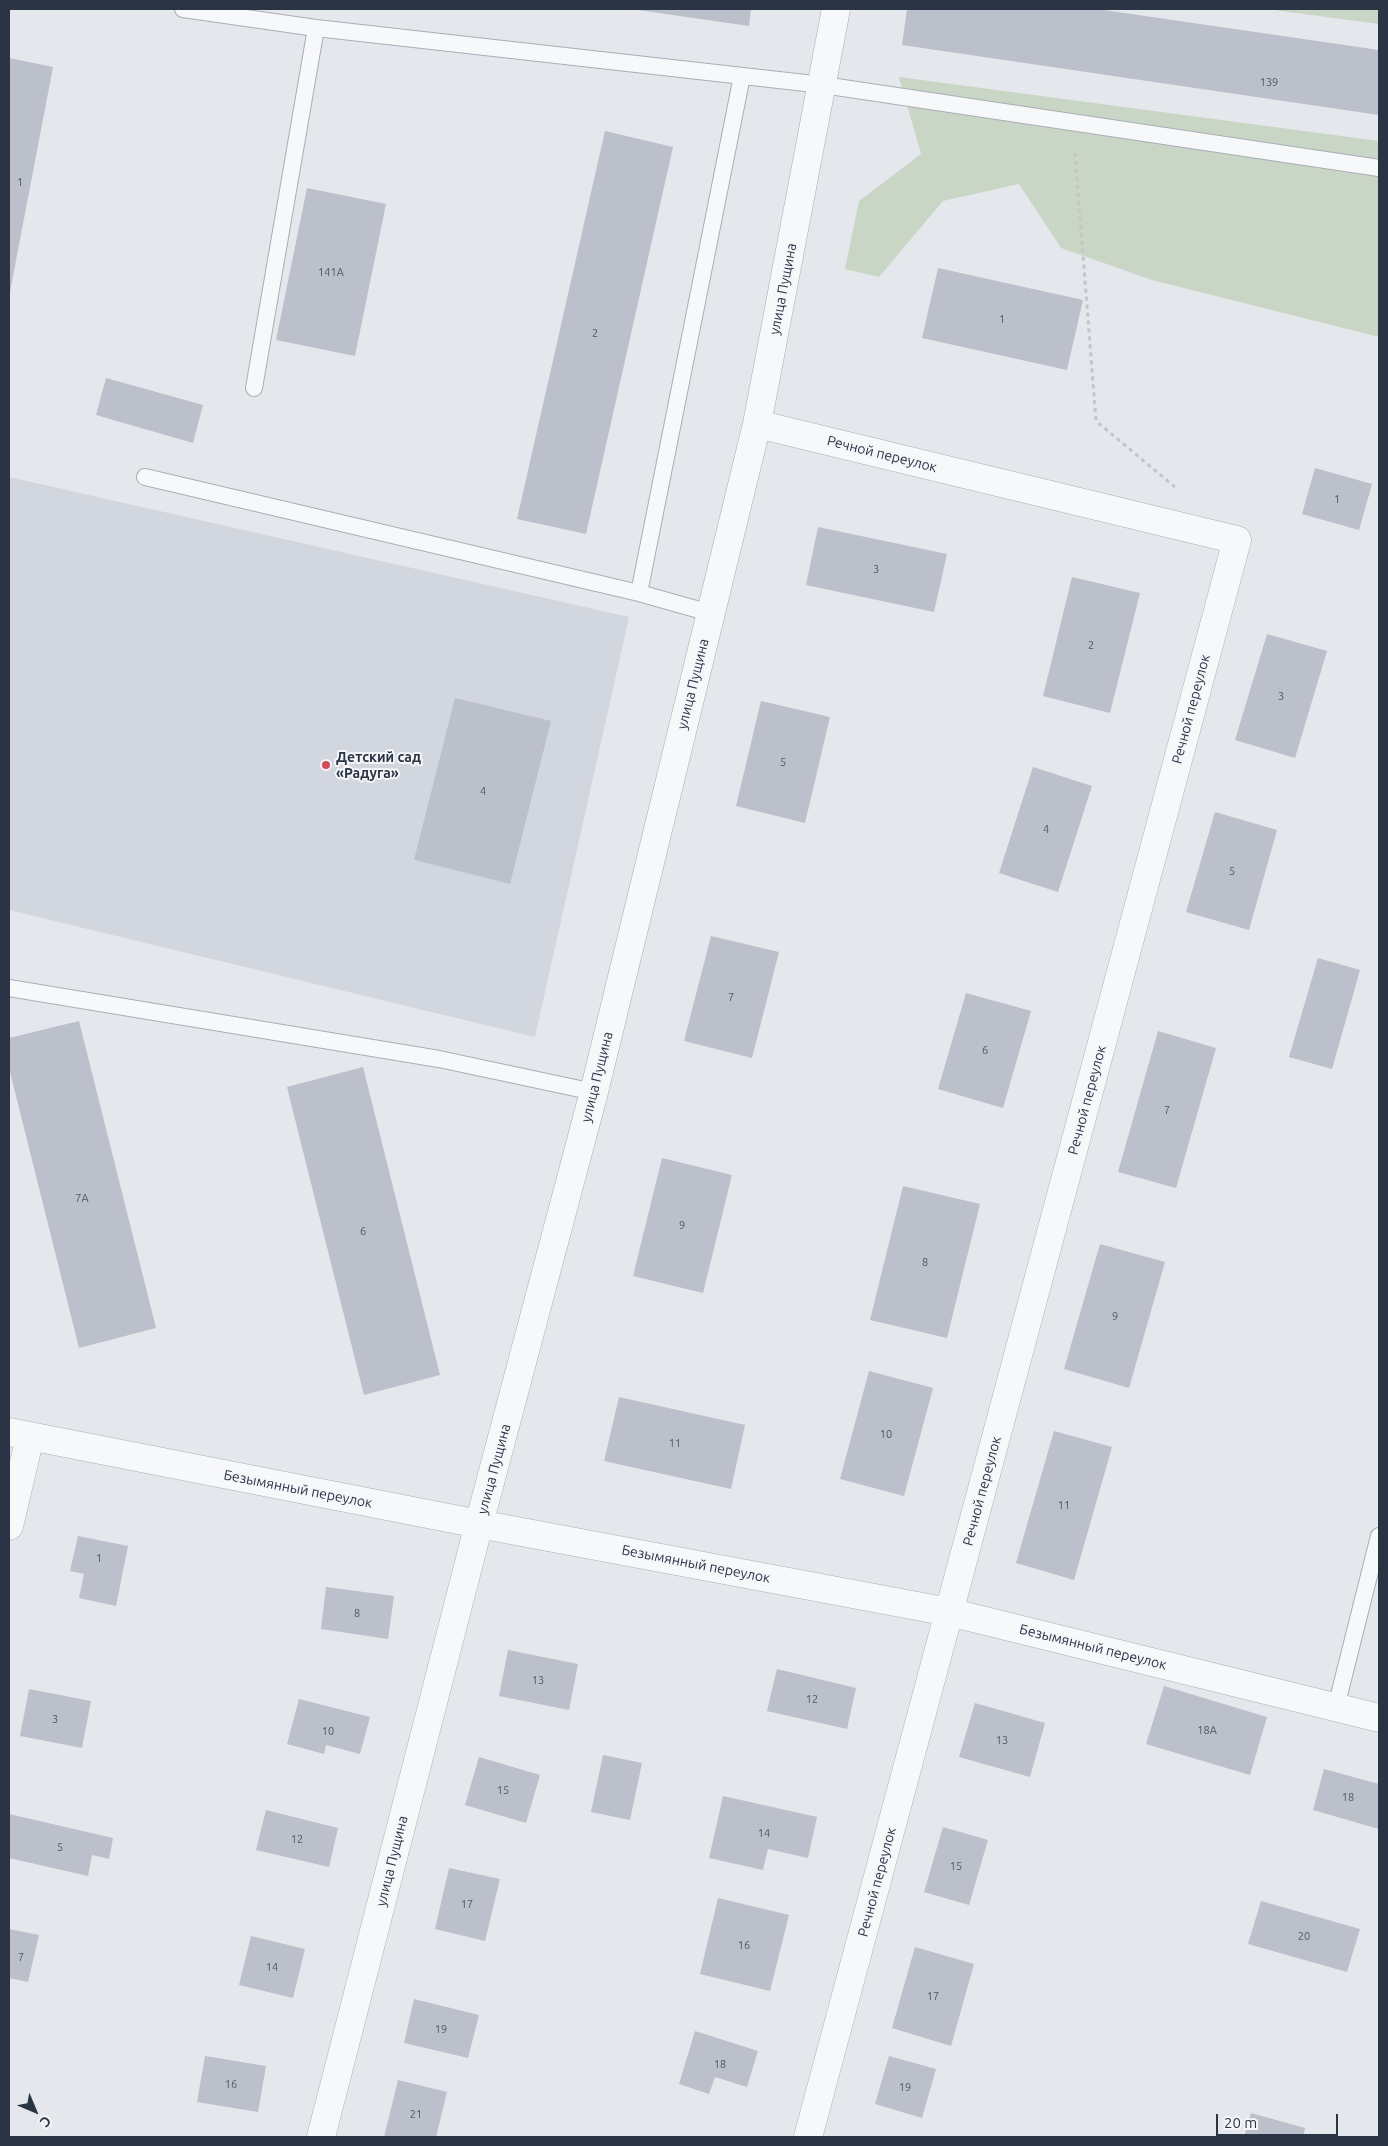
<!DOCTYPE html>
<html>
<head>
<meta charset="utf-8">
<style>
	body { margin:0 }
	#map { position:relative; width:1388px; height:2146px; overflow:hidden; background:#e4e7ec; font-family:Ubuntu,sans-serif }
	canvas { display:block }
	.frame { position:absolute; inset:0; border:10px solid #2b3445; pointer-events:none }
	.north { position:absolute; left:10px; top:2086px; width:50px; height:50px; -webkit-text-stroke:4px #f4f6f9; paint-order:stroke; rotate:135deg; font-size:14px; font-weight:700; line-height:20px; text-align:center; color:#2b3445 }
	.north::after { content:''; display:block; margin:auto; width:18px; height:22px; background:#2b3445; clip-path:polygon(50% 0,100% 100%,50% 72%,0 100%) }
	.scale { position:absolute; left:1216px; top:2114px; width:122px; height:22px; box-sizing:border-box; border:2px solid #2b3445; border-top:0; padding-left:6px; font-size:15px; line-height:18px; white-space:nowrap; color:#2b3445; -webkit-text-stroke:4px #f4f6f9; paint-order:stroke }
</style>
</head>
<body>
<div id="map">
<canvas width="1388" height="2146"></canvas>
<div class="frame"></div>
<div class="north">С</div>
<div class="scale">20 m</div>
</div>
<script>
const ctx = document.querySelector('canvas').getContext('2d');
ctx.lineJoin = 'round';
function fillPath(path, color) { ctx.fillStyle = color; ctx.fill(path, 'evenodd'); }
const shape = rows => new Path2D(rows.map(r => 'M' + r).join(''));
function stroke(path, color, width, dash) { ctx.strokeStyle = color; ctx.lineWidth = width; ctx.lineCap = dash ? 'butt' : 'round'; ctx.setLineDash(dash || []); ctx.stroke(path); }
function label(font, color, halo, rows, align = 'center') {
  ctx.font = font + ' Ubuntu,sans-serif'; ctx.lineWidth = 4; ctx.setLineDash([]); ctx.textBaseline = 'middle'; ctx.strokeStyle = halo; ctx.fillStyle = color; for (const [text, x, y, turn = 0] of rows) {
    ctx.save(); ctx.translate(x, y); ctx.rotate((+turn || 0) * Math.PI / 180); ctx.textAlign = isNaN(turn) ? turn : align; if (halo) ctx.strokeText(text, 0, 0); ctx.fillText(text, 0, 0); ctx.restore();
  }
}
const built = shape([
	[9,477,629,617,535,1037,9,910]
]);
const green = shape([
	[1266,9,1379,9,1379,24],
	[899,77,1379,141,1379,337,1152,280,1061,248,1019,184,943,201,879,277,845,269,859,201,921,154]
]);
const building = shape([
	[631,9,751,9,749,26],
	[907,9,1097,9,1379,50,1379,115,902,45],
	[9,58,53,67,10,292,9,292],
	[605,131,673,147,586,534,517,519],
	[307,188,386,204,355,356,276,340],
	[938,268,1083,300,1067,370,922,338],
	[106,378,203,405,193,443,96,415],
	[1315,468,1372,484,1359,530,1302,514],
	[818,527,947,554,934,612,806,585],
	[1072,577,1140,593,1110,713,1043,696],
	[1267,634,1327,651,1295,758,1235,740],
	[455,698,551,721,510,884,414,860],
	[761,701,830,717,805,823,736,806],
	[1033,767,1092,786,1058,892,999,873],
	[1215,812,1277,830,1249,930,1186,912],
	[711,936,779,952,752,1058,684,1041],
	[1318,958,1360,970,1332,1069,1289,1057],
	[966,993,1031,1011,1003,1108,938,1089],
	[79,1021,156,1328,79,1348,9,1068,9,1038],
	[1158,1031,1216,1048,1176,1188,1118,1172],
	[363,1067,440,1375,364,1395,287,1087],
	[662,1158,732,1175,703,1293,633,1276],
	[903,1186,980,1204,947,1338,870,1320],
	[1100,1244,1165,1262,1129,1388,1064,1369],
	[869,1371,933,1388,904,1496,840,1479],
	[619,1397,745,1425,731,1489,604,1461],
	[1054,1431,1112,1447,1074,1580,1016,1563],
	[78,1536,128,1546,116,1606,79,1598,84,1574,70,1571],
	[326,1587,394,1596,388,1639,321,1629],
	[508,1650,578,1664,569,1710,499,1696],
	[777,1669,856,1688,847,1729,767,1711],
	[1164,1686,1267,1717,1250,1775,1146,1744],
	[29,1689,91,1701,82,1748,20,1736],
	[299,1699,370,1717,360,1754,326,1745,324,1754,287,1744],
	[975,1703,1045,1723,1030,1777,959,1757],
	[603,1755,642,1763,630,1820,591,1812],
	[479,1757,540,1775,526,1823,465,1805],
	[1324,1769,1379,1784,1379,1829,1313,1810],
	[723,1796,817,1817,808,1858,768,1849,763,1870,709,1858],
	[266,1810,338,1828,329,1867,256,1850],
	[9,1814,113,1838,109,1859,92,1855,88,1876,9,1858],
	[943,1827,988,1840,969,1905,924,1892],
	[449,1868,500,1879,485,1941,435,1929],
	[718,1898,789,1915,770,1991,700,1974],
	[1261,1901,1360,1929,1347,1972,1248,1944],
	[9,1929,39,1935,28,1982,9,1978],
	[251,1936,305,1949,293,1998,239,1985],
	[915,1947,974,1964,951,2046,892,2028],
	[414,1999,479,2015,468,2058,404,2043],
	[695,2031,758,2051,747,2087,715,2077,709,2094,679,2084],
	[205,2056,266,2066,258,2112,197,2102],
	[889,2056,936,2069,922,2118,875,2104],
	[398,2080,447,2092,436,2137,384,2137],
	[1251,2113,1305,2128,1303,2137,1244,2137]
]);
const path = shape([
	[1075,153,1096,421,1175,487]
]);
const lane = shape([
	[183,9,316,28,823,85,1379,168],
	[254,388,316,28],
	[145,477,639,593,742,76],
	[639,593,710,613],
	[9,988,439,1059,594,1092],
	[1336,1707,1379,1536]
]);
const street = shape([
	[757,424,1237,540,808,2137],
	[9,1432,479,1524,949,1612,1379,1718],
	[9,1526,30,1437],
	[321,2137,479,1524,594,1092,757,424,836,9]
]);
const markers = [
	[326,765,5,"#d1495b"]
];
const numberNames = [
	["139",1269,82],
	["1",20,182],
	["141А",331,272],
	["1",1002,319],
	["2",595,333],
	["1",1337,499],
	["3",876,569],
	["2",1091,645],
	["3",1281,696],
	["5",783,762],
	["4",483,791],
	["4",1046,829],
	["5",1232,871],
	["7",731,997],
	["6",985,1050],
	["7",1167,1110],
	["7А",82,1198],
	["9",682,1225],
	["6",363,1231],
	["8",925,1262],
	["9",1115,1316],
	["10",886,1434],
	["11",675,1443],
	["11",1064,1505],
	["1",99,1558],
	["8",357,1613],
	["13",538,1680],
	["12",812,1699],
	["3",55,1719],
	["18А",1207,1730],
	["10",328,1731],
	["13",1002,1740],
	["15",503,1790],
	["18",1348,1797],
	["14",764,1833],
	["12",297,1839],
	["5",60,1847],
	["15",956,1866],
	["17",467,1904],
	["20",1304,1936],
	["16",744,1945],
	["7",21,1957],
	["14",272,1967],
	["17",933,1996],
	["19",441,2029],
	["18",720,2064],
	["16",231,2084],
	["19",905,2087],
	["21",416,2114]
];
const streetNames = [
	["улица Пущина",783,289,-79],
	["Речной переулок",882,454,14],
	["улица Пущина",693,684,-76],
	["Речной переулок",1191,709,-75],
	["улица Пущина",597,1077,-76],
	["Речной переулок",1087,1100,-75],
	["улица Пущина",494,1469,-75],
	["Безымянный переулок",298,1489,11],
	["Речной переулок",982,1491,-75],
	["Безымянный переулок",696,1564,11],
	["Безымянный переулок",1093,1647,14],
	["улица Пущина",392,1861,-76],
	["Речной переулок",877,1882,-75]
];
const poiNames = [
	["Детский сад",336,757],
	["«Радуга»",336,773]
];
fillPath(built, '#d2d6de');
fillPath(green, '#c9d6c5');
fillPath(building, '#bbc0ca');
stroke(lane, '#a9aeb7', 18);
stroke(street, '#a9aeb7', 29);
stroke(path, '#c2c5cb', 3, [4, 4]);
stroke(lane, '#f7f8fa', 16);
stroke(street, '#f7f8fa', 28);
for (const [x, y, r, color] of markers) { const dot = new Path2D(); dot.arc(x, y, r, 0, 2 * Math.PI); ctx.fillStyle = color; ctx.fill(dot); stroke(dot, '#f4f6f9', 2); }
label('11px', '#4f5766', null, numberNames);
label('14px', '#2b3445', '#f4f6f9', streetNames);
label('bold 14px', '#2b3445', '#f4f6f9', poiNames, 'left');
</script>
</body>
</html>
